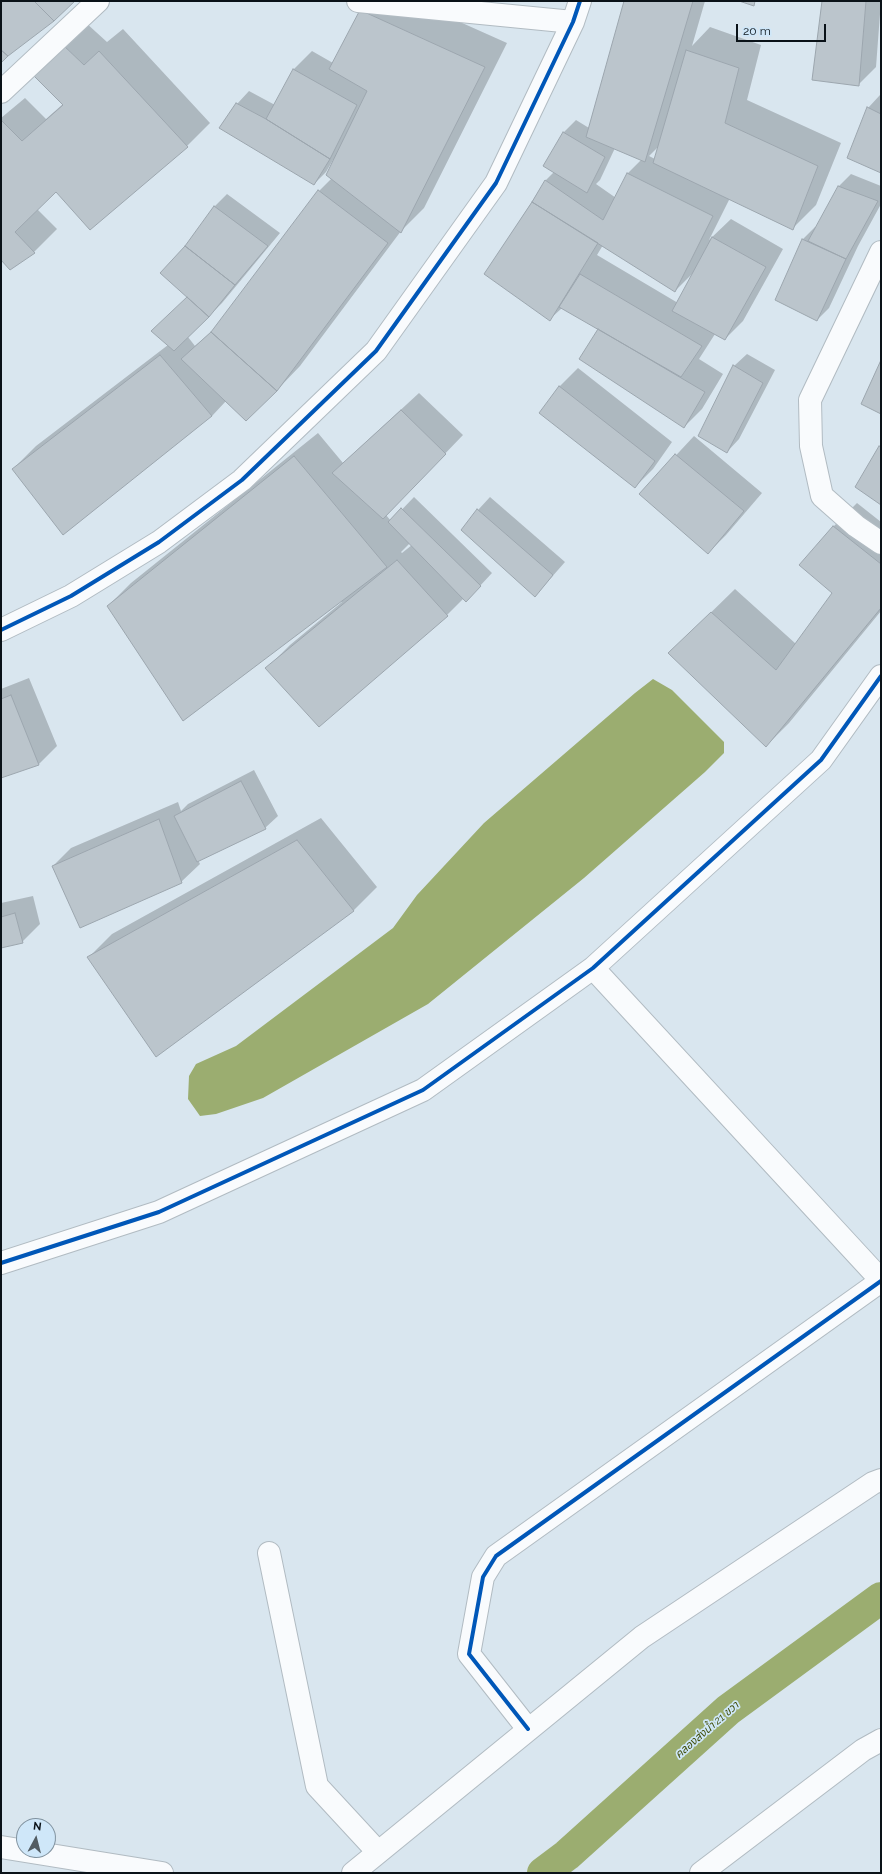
<!DOCTYPE html>
<html>
<head>
<meta charset="utf-8">
<style>
	body { margin:0 }
	#map { position:relative; width:882px; height:1874px; overflow:hidden; background:#d9e6ef; font-family:Raleway,sans-serif }
	canvas { display:block }
	.frame { position:absolute; inset:0; border:2px solid #0a1218; pointer-events:none }
	.north { position:absolute; left:16px; top:1818px; width:40px; height:40px; box-sizing:border-box; background:#cfe7f9; border:1px solid #80929f; border-radius:50%; rotate:7deg; font-size:11px; font-weight:700; line-height:16px; text-align:center; color:#0a1218 }
	.north::after { content:''; display:block; margin:auto; width:14px; height:18px; background:#525c63; clip-path:polygon(50% 0,100% 100%,50% 72%,0 100%) }
	.scale { position:absolute; left:736px; top:24px; width:90px; height:18px; box-sizing:border-box; border:2px solid #0a1218; border-top:0; padding-left:5px; font-size:12px; line-height:14px; white-space:nowrap; color:#0a1218; -webkit-text-stroke:3px #cfe7f9; paint-order:stroke }
</style>
</head>
<body>
<div id="map">
<canvas width="882" height="1874"></canvas>
<div class="frame"></div>
<div class="north">N</div>
<div class="scale">20 m</div>
</div>
<script>
const ctx = document.querySelector('canvas').getContext('2d');
ctx.lineJoin = 'round';
function fillPath(path, color) { ctx.fillStyle = color; ctx.fill(path, 'evenodd'); }
const shape = rows => new Path2D(rows.map(r => 'M' + r).join(''));
function stroke(path, color, width, dash) { ctx.strokeStyle = color; ctx.lineWidth = width; ctx.lineCap = dash ? 'butt' : 'round'; ctx.setLineDash(dash || []); ctx.stroke(path); }
function label(font, color, halo, rows, align = 'center') {
  ctx.font = font + ' Raleway,"Noto Sans Thai",sans-serif'; ctx.lineWidth = 3.5; ctx.setLineDash([]); ctx.textBaseline = 'middle'; ctx.strokeStyle = halo; ctx.fillStyle = color; for (const [text, x, y, turn = 0] of rows) {
    ctx.save(); ctx.translate(x, y); ctx.rotate((+turn || 0) * Math.PI / 180); ctx.textAlign = isNaN(turn) ? turn : align; if (halo) ctx.strokeText(text, 0, 0); ctx.fillText(text, 0, 0); ctx.restore();
  }
}
const water = shape([
	[653,679,672,690,724,742,724,753,705,772,584,878,428,1004,263,1098,216,1114,200,1116,188,1099,189,1076,196,1064,236,1046,393,928,417,895,484,823,635,693]
]);
const shadow = shape([
	[413,1,507,43,424,208,401,231,300,366,277,390,226,401,212,416,13,469,36,446,168,345,188,297,186,247,214,207,227,194,280,233,222,303,188,337,195,346,216,328,319,191,332,178,335,161,333,160,326,172,314,184,237,104,249,91,275,105,294,69,312,51,333,63,361,11],
	[625,1,705,1,692,46,710,27,761,45,747,100,841,143,816,205,793,228,730,198,709,240,731,219,783,249,743,321,725,339,715,334,699,359,723,374,702,409,684,427,599,329,562,308,550,319,485,274,546,180,554,172,544,166,564,132,576,120,589,128],
	[659,146,655,159,649,156],
	[615,148,642,159,628,173,616,198,596,184,600,180],
	[603,245,675,291,693,273,678,303,597,255],
	[823,1,881,1,876,67,858,85],
	[85,22,107,42,123,29,210,123,187,146,56,190,37,209,57,229,34,252,1,259,1,118,25,98,46,119,63,104,33,74],
	[880,95,881,96,881,172,868,108],
	[851,174,881,186,881,204,858,246,829,308,817,320,776,300,803,239,815,227,817,228,839,186],
	[747,354,775,370,739,439,727,452,734,366],
	[578,368,672,442,653,469,635,487,540,413,560,386],
	[419,393,463,435,386,515,391,521,414,497,492,573,466,601,464,598,447,615,267,668,290,645,342,602,341,600,108,606,131,583,318,433,343,463],
	[410,543,412,545,402,553,401,552],
	[694,436,762,493,726,535,708,553,640,494],
	[490,497,565,562,535,596,462,530,478,510],
	[857,503,881,522,881,611,789,723,766,746,693,630,735,589,796,644,833,593,801,565,834,526],
	[29,678,57,746,39,764,1,777,1,689],
	[254,770,278,816,265,828,198,860,200,864,181,882,53,866,71,848,178,802,181,811,188,804],
	[321,818,377,887,354,910,156,1055,89,957,112,934],
	[33,896,40,924,22,942,1,947,1,903]
]);
const canal = shape([
	[543,1873,567,1855,728,1710,881,1598]
]);
const building = shape([
	[1,1,34,1,54,21,8,56,1,50,1,1],
	[34,1,75,1,54,21,34,1],
	[624,1,693,1,645,162,586,137,624,1],
	[739,1,755,1,754,6,739,1],
	[822,1,866,1,859,86,812,80,822,1],
	[360,10,485,67,401,233,326,175,367,91,329,69,360,10],
	[62,44,84,65,99,51,188,147,90,230,56,192,15,232,35,253,10,270,1,260,1,120,22,141,63,105,32,74,62,44],
	[1,50,8,56,1,63,1,50],
	[686,50,739,68,725,123,818,166,793,230,653,163,686,50],
	[293,69,357,105,330,159,266,119,293,69],
	[236,103,266,119,330,159,314,185,219,128,236,103],
	[867,107,881,114,881,173,847,158,867,107],
	[563,132,605,157,587,193,543,166,563,132],
	[627,173,713,216,675,292,532,202,545,180,603,220,627,173],
	[838,186,878,201,846,259,808,241,838,186],
	[318,190,388,243,277,391,211,332,318,190],
	[532,202,598,243,550,321,484,274,532,202],
	[214,206,268,246,235,285,185,246,214,206],
	[712,237,766,267,725,340,672,311,712,237],
	[802,239,846,259,817,321,775,300,802,239],
	[185,246,235,285,209,317,160,273,185,246],
	[580,274,702,346,681,377,559,307,580,274],
	[187,297,209,317,174,351,151,331,187,297],
	[598,329,705,392,684,428,579,359,598,329],
	[211,332,277,391,246,421,181,359,211,332],
	[160,355,212,416,63,535,12,469,160,355],
	[881,360,881,414,861,404,881,360],
	[733,365,763,383,727,453,698,436,733,365],
	[559,386,655,461,635,488,539,413,559,386],
	[401,410,446,454,383,519,332,473,401,410],
	[879,446,881,447,881,505,855,487,879,446],
	[675,454,744,511,708,554,639,494,675,454],
	[294,456,387,567,183,721,107,606,294,456],
	[401,508,481,586,466,602,388,522,401,508],
	[477,509,553,575,535,597,461,530,477,509],
	[833,526,881,564,881,608,766,747,668,653,711,612,776,670,832,593,799,565,833,526],
	[397,560,448,616,319,727,265,668,397,560],
	[11,695,39,765,1,778,1,699,11,695],
	[241,781,266,829,197,862,174,816,241,781],
	[159,819,182,883,80,928,52,866,159,819],
	[297,840,354,911,156,1057,87,957,297,840],
	[15,913,23,943,1,948,1,917,15,913]
]);
const minor = shape([
	[358,1,573,22],
	[1,92,98,1],
	[881,252,810,400,811,446,822,496,856,526,881,543],
	[1,630,71,596,159,542,242,480,376,351,496,183,573,22,580,1],
	[593,968,881,1280],
	[1,1263,159,1212,423,1090,593,968,821,760,881,676],
	[269,1553,317,1786,378,1852],
	[528,1729,469,1654,483,1577,496,1556,881,1281],
	[1,1847,162,1873],
	[701,1873,863,1750,881,1740]
]);
const secondary = shape([
	[353,1873,642,1637,873,1483,881,1480]
]);
const cycleway = shape([
	[1,630,71,596,159,542,242,480,376,351,496,183,573,22,580,1],
	[1,1263,159,1212,423,1090,593,968,821,760,881,676],
	[528,1729,469,1654,483,1577,496,1556,881,1281]
]);
const waterNames = [
	["คลองส่งน้ำ 21 ขวา",707,1730,-41]
];
fillPath(water, '#9bad70');
fillPath(shadow, '#0003');
stroke(canal, '#9bad70', 32);
fillPath(building, '#bbc5cc');
stroke(building, '#9ca6ae', 1);
stroke(minor, '#b1bbc2', 24);
stroke(secondary, '#b1bbc2', 24);
stroke(minor, '#f9fbfd', 22);
stroke(secondary, '#f9fbfd', 22);
stroke(cycleway, '#0057b8', 4);
label('italic 11px', '#414e09', '#cfe7f9', waterNames);
</script>
</body>
</html>
